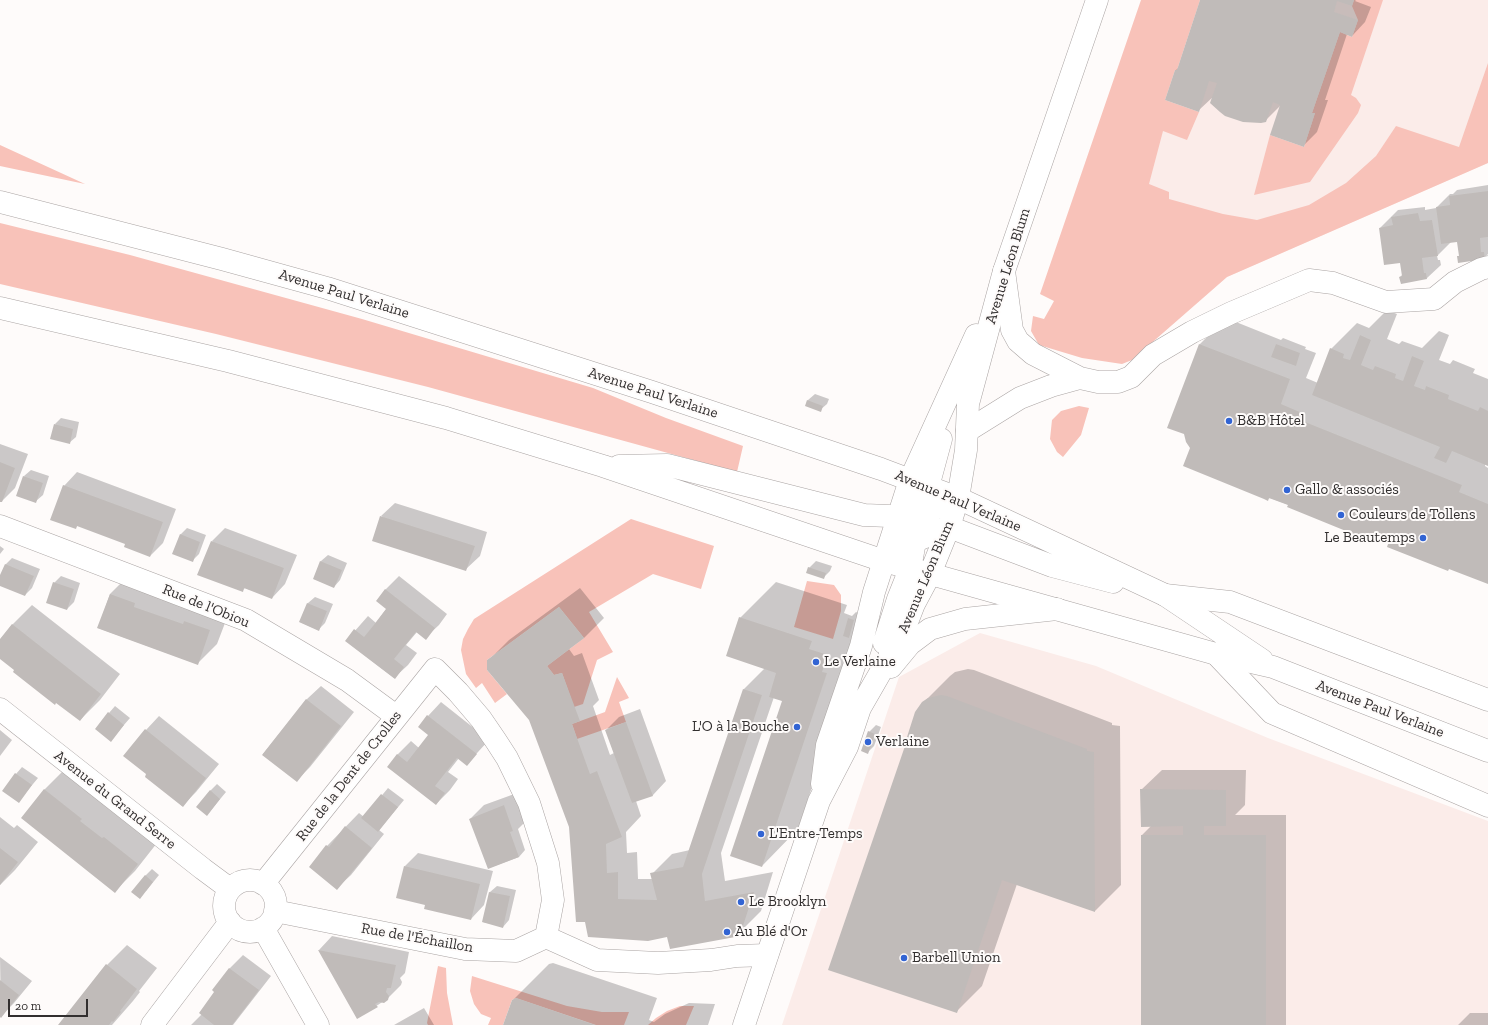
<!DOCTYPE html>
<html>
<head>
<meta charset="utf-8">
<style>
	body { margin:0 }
	#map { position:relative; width:1488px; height:1025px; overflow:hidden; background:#fefbfa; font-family:"Zilla Slab",serif }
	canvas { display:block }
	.scale { position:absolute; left:8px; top:999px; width:80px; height:18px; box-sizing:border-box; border:2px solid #322f2f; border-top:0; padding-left:5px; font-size:12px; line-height:14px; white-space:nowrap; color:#322f2f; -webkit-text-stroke:3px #fefbfa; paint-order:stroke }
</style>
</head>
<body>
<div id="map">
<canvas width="1488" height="1025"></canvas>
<div class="scale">20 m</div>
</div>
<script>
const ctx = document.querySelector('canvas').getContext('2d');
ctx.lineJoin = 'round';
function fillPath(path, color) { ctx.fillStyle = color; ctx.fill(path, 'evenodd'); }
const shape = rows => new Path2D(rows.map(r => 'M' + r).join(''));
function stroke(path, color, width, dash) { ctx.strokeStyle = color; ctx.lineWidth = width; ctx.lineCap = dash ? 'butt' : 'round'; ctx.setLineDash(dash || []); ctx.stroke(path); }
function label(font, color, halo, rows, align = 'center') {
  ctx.font = font + ' "Zilla Slab",serif'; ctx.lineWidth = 4; ctx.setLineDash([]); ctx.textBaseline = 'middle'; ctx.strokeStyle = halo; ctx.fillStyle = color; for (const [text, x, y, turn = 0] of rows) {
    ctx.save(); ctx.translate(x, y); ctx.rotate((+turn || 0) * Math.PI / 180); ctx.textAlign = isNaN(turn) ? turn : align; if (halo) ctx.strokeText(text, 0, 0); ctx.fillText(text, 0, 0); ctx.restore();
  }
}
const built = shape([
	[1141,0,1488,0,1488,163,1227,277,1132,360],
	[980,633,1096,666,1268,738,1488,821,1488,1025,782,1025,899,677]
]);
const green = shape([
	[1141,0,1200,0,1177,70,1175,70,1165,100,1199,112,1187,140,1163,131,1149,184,1169,192,1169,199,1223,214,1257,220,1309,205,1346,183,1376,156,1396,126,1459,147,1488,63,1488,163,1227,277,1132,360,1122,364,1082,358,1039,345,1031,331,1033,316,1044,319,1054,301,1040,294],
	[1354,0,1383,0,1351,95,1356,98,1361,105,1358,113,1310,182,1254,195,1270,135,1304,147,1315,113,1312,113,1340,32,1352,37,1358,20,1352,6],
	[0,145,85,184,0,166],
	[0,223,130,255,362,319,593,388,666,418,743,446,737,472,428,387,216,334,0,284],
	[1079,406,1089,408,1081,435,1063,457,1057,452,1050,439,1052,420,1061,411],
	[631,519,714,546,701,589,653,574,589,612,613,652,597,660,583,704,574,707,562,673,554,675,547,666,584,638,559,607,487,660,487,670,507,694,495,703,482,683,476,688,466,674,461,650,463,639,468,629,474,619],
	[807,581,834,585,841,595,841,611,833,639,794,627],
	[617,677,629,698,619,702,626,722,577,739,572,724,605,712],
	[438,966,446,968,447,993,453,1025,428,1025,427,1023],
	[472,976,567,1006,602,1012,629,1012,624,1025,596,1025,516,998,512,1000,503,1025,488,1025,491,1018,481,1014,474,1004,470,991],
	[680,1006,694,1006,686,1025,648,1025,656,1018,667,1011]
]);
const shadow = shape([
	[1201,0,1356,0,1355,1,1371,7,1365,22,1352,36,1347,34,1325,100,1328,100,1317,132,1303,146,1281,105,1265,121,1214,96,1199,110,1176,70,1179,67],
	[1488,185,1488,254,1484,258,1458,257,1460,254,1458,241,1451,242,1437,256,1438,260,1440,260,1441,265,1427,278,1401,282,1400,277,1403,274,1401,260,1380,228,1398,210,1425,207,1425,210,1436,208,1450,194,1453,194,1457,190],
	[1387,310,1397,314,1387,339,1399,344,1402,341,1422,348,1439,331,1449,335,1439,360,1450,364,1453,360,1475,369,1473,373,1488,379,1488,465,1485,464,1485,466,1488,468,1488,583,1372,533,1367,538,1289,505,1270,498,1268,499,1191,449,1200,344,1226,318,1281,340,1283,338,1306,347,1305,349,1316,353,1306,378,1318,383,1331,349,1357,323,1369,328],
	[815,394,829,399,827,404,820,410,806,405,808,400],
	[61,418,79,422,76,437,69,443,55,424],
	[0,444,28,454,15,488,2,501,0,501],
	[31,470,49,476,43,495,36,501,24,476],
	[77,472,176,509,163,543,150,556,126,543,78,525,75,528,64,486],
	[395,503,487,532,480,556,466,569,381,516],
	[187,528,206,535,199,554,192,561,174,553,181,534],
	[225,528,297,555,285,584,272,598,245,588,242,591,212,541],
	[0,546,4,549,0,554],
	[328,555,347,563,340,580,334,587,314,579,321,561],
	[12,558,40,569,32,588,25,595,0,585,0,578,6,564],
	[816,561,832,566,830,571,823,578,809,568],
	[130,574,230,610,217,644,197,664,98,628,110,594],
	[61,576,80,583,74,602,67,609,54,583],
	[399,576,447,614,439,625,425,638,417,632,406,645,417,653,408,665,394,678,346,641,368,616,376,623,387,608,385,590],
	[776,582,847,605,844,613,852,616,856,612,860,614,862,637,798,829,762,866,783,701,774,697,721,853,725,881,773,872,761,911,741,931,668,936,586,921,570,827,530,720,488,661,509,640,580,588,604,618,584,638,569,649,574,656,582,653,599,700,593,706,610,755,614,753,606,730,619,717,640,709,666,781,653,795,636,801,641,816,626,832,627,853,637,852,638,879,653,879,652,874,672,854,690,850,744,689,765,668,740,618],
	[315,597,333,604,325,623,318,630,300,622,308,603],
	[32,605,120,674,100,700,80,720,0,658,0,640,12,625],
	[968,669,974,670,1112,723,1112,725,1120,726,1121,885,1095,911,1017,884,982,986,956,1012,908,745,923,703,950,676,955,672],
	[321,686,354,712,310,767,297,780,263,754,307,699],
	[441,702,489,740,467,764,459,758,448,772,458,779,450,790,436,804,397,755,411,741,419,748,430,735,428,716],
	[115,706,130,718,111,740,109,713],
	[159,716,219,764,196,792,182,806,148,774,125,756,146,730],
	[876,725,881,727,874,746,868,752,869,732],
	[0,730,12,740,0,756],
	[22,767,38,778,18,802,16,774],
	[65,769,157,843,135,871,115,891,22,818,45,789],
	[1162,770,1246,770,1245,805,1235,815,1286,815,1286,1025,1142,1025,1142,835,1152,825,1141,790],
	[217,784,226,792,207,815,210,791],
	[388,788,404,800,379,830,384,834,351,875,337,888,310,867,327,846,359,813,364,817],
	[517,793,525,822,518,829,525,850,519,857,489,868,470,819,484,805],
	[0,817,14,828,17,825,38,842,15,870,0,885],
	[418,853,493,871,484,905,471,919,426,905,405,866],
	[152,869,159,875,146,891,145,876],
	[497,886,516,890,509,920,503,927,483,922,490,892],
	[332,936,409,952,405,973,400,978,402,982,401,985,387,999,358,1018,319,950],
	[127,945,157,968,139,991,140,992,133,1001,112,1025,59,1025,107,965],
	[243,955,271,976,233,1025,191,1025,202,1014,216,992,213,990,230,968],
	[0,957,32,981,14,1003,1,1016],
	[553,963,657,998,649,1020,654,1022,665,1014,689,1003,715,1004,708,1025,504,1025,513,1000,549,964],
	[424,1008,434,1025,394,1025],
	[1470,1013,1488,1013,1488,1025,1458,1025]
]);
const building = shape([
	[1200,0,1354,0,1352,6,1337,1,1334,12,1358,20,1352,37,1340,32,1312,113,1315,113,1304,147,1270,135,1280,105,1273,102,1266,122,1261,123,1243,122,1225,116,1220,112,1210,103,1217,83,1209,81,1199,112,1165,100,1175,70,1177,70],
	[1488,191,1488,237,1480,238,1481,252,1484,252,1485,259,1458,263,1457,256,1459,256,1457,242,1441,244,1436,207,1450,205,1449,196],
	[1418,213,1420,221,1432,220,1438,256,1422,258,1424,273,1426,273,1427,279,1401,284,1399,277,1402,276,1400,263,1384,265,1379,228,1393,225,1391,217],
	[1360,335,1371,340,1361,365,1373,370,1375,366,1396,374,1395,378,1403,381,1412,356,1424,361,1414,386,1425,390,1426,386,1449,395,1448,399,1478,411,1480,407,1488,411,1488,466,1452,451,1446,463,1434,458,1440,447,1312,395,1330,348,1344,354,1343,358,1350,360],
	[1199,344,1290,379,1281,404,1302,413,1300,420,1462,485,1459,492,1488,504,1488,584,1449,569,1448,571,1387,547,1389,541,1370,533,1368,540,1287,507,1288,505,1269,498,1268,501,1264,499,1183,466,1190,448,1186,442,1184,434,1167,428],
	[1276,344,1300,353,1296,366,1271,357],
	[807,400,823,406,821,412,805,406],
	[54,424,73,429,70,444,50,439],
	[0,462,15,468,2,502,0,502],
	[23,476,43,483,36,503,16,496],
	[63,485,163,522,150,557,124,547,125,544,77,526,76,529,50,520],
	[380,516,475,546,466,571,372,541],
	[180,534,200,542,193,562,172,554],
	[211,541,284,568,272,599,244,588,243,592,197,575],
	[320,561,342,570,334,588,313,579],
	[5,564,34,576,25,596,0,586,0,575],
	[808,567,826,573,824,579,806,573],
	[53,582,74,589,67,610,46,603],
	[385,589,435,628,426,640,416,632,394,659,404,667,395,679,345,641,354,629,364,637,373,626,386,609,376,601],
	[110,594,135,603,134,607,183,624,184,621,210,630,198,665,97,628],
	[307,603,327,611,319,631,299,622],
	[559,607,584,638,547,666,554,675,562,673,580,721,572,724,590,774,597,771,622,837,606,844,607,873,618,872,618,899,657,900,650,873,683,867,743,689,762,695,702,874,705,901,754,892,741,932,735,937,670,949,667,937,648,941,588,937,585,922,576,922,569,827,529,720,487,670,487,660],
	[739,617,812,641,809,649,828,655,822,672,827,673,762,867,730,856,782,701,769,697,776,673,726,656],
	[848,618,854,620,849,638,843,636],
	[12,624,101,694,80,721,56,703,55,705,13,672,14,670,0,659,0,639],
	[941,695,947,696,1087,749,1087,751,1094,752,1095,912,1002,880,957,1013,828,970,905,746,906,746,909,738,907,737,915,712,922,702,928,698],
	[306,699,341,726,297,782,262,755],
	[108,712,124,725,111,742,95,729],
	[427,715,477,754,467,766,457,758,435,786,445,793,436,805,387,767,397,754,407,762,428,735,418,727],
	[626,722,653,796,632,803,605,730],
	[145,729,206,778,183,807,145,777,146,774,123,756],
	[868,731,875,734,868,754,861,751],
	[15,773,32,785,19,803,2,791],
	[44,789,82,819,80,821,102,838,104,837,138,864,115,893,21,818],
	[1140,789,1226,790,1226,826,1204,826,1204,835,1266,835,1266,1025,1141,1025,1141,835,1183,835,1183,826,1141,827],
	[210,790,220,799,207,816,196,807],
	[381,794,398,807,378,832,361,818],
	[504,805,513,831,510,832,519,857,488,869,469,819],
	[345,826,372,848,337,890,309,867,326,845,329,847],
	[0,848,18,862,0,885],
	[404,866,480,884,471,920,424,909,425,905,396,898],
	[145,875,153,882,140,899,131,892],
	[489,892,510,896,503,928,482,922],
	[318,950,396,965,391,988,387,988,386,992,389,996,388,1000,384,1003,379,1002,375,1004,378,1007,357,1019],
	[106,964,137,989,120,1011,121,1012,113,1022,112,1021,109,1025,58,1025],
	[229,968,259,990,232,1025,214,1025,199,1013,214,992,212,990],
	[0,980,19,995,1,1018,0,1017],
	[516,998,595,1025,503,1025,512,1000]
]);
const minor = shape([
	[1004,271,1012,330,1018,341,1033,354,1080,378,1098,382,1118,382,1131,377,1153,355,1192,332,1231,313,1309,280,1333,283,1386,302,1434,299,1455,282,1481,269,1488,267],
	[967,431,1020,398,1051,386,1080,378],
	[0,526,246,620,347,680,396,716],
	[1165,595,1230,602,1488,700],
	[1216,654,1272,713,1488,806],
	[891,667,910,644,930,629,965,619,1057,609],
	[0,709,203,869,230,889],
	'224 906a26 26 0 1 1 52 0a26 26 0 1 1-52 0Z',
	[263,884,435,669,458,692,481,719,496,741,507,758,529,803,548,863,553,900,546,937],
	[275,911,465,949,516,951,546,937,597,960,658,963,711,960,737,956,767,955],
	[263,928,318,1025],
	[152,1025,230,922]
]);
const tertiary = shape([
	[927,505,928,487,941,439],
	[884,643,898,599,910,569,915,541,912,498],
	[822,784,827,745,861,646,874,592,910,480,976,335],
	[744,1025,819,801,847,747,860,708,902,635,914,604,930,574,949,527,958,498,966,450,968,404,1004,271,1097,0]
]);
const secondary = shape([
	[0,202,222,259,327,288,652,392,881,469,958,498,1165,595,1262,660],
	[0,308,228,361,446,418,603,466,884,561,1216,654,1273,667,1488,751],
	[619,466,667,465,864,515,914,517,926,513,958,498],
	[884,561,915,541,949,527,1052,566,1113,582]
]);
const markers = [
	[1229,421,4,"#3264d3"],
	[1287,490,4,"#3264d3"],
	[1341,515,4,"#3264d3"],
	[1423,538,4,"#3264d3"],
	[816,662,4,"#3264d3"],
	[797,727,4,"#3264d3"],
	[868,742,4,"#3264d3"],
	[761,834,4,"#3264d3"],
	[741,902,4,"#3264d3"],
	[727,932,4,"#3264d3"],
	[904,958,4,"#3264d3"]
];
const streetNames = [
	["Avenue Léon Blum",1008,266,-73],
	["Avenue Paul Verlaine",344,294,17],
	["Avenue Paul Verlaine",653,393,18],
	["Avenue Paul Verlaine",958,501,23],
	["Avenue Léon Blum",926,577,-67],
	["Rue de l'Obiou",206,606,22],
	["Avenue Paul Verlaine",1380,709,21],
	["Rue de la Dent de Crolles",349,776,-52],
	["Avenue du Grand Serre",115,800,38],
	["Rue de l'Échaillon",417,938,10]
];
const poiNames = [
	["B&B Hôtel",1237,421],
	["Gallo & associés",1295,490],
	["Couleurs de Tollens",1349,515],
	["Le Beautemps",1415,538,"right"],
	["Le Verlaine",824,662],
	["L'O à la Bouche",789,727,"right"],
	["Verlaine",876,742],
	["L'Entre-Temps",769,834],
	["Le Brooklyn",749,902],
	["Au Blé d'Or",735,932],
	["Barbell Union",912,958]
];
fillPath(built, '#fbece9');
fillPath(green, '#f8c2b9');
fillPath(shadow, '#0003');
fillPath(building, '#c0bbb9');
stroke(minor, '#aaa4a3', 23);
stroke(tertiary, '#aaa4a3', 23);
stroke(secondary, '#aaa4a3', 23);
stroke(minor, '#fff', 22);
stroke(tertiary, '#fff', 22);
stroke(secondary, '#fff', 22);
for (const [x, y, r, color] of markers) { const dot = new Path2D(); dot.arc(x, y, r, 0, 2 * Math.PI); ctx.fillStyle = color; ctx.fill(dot); stroke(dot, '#fefbfa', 1.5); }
label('15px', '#322f2f', '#fefbfa', streetNames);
label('15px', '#322f2f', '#fefbfa', poiNames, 'left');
</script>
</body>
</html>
